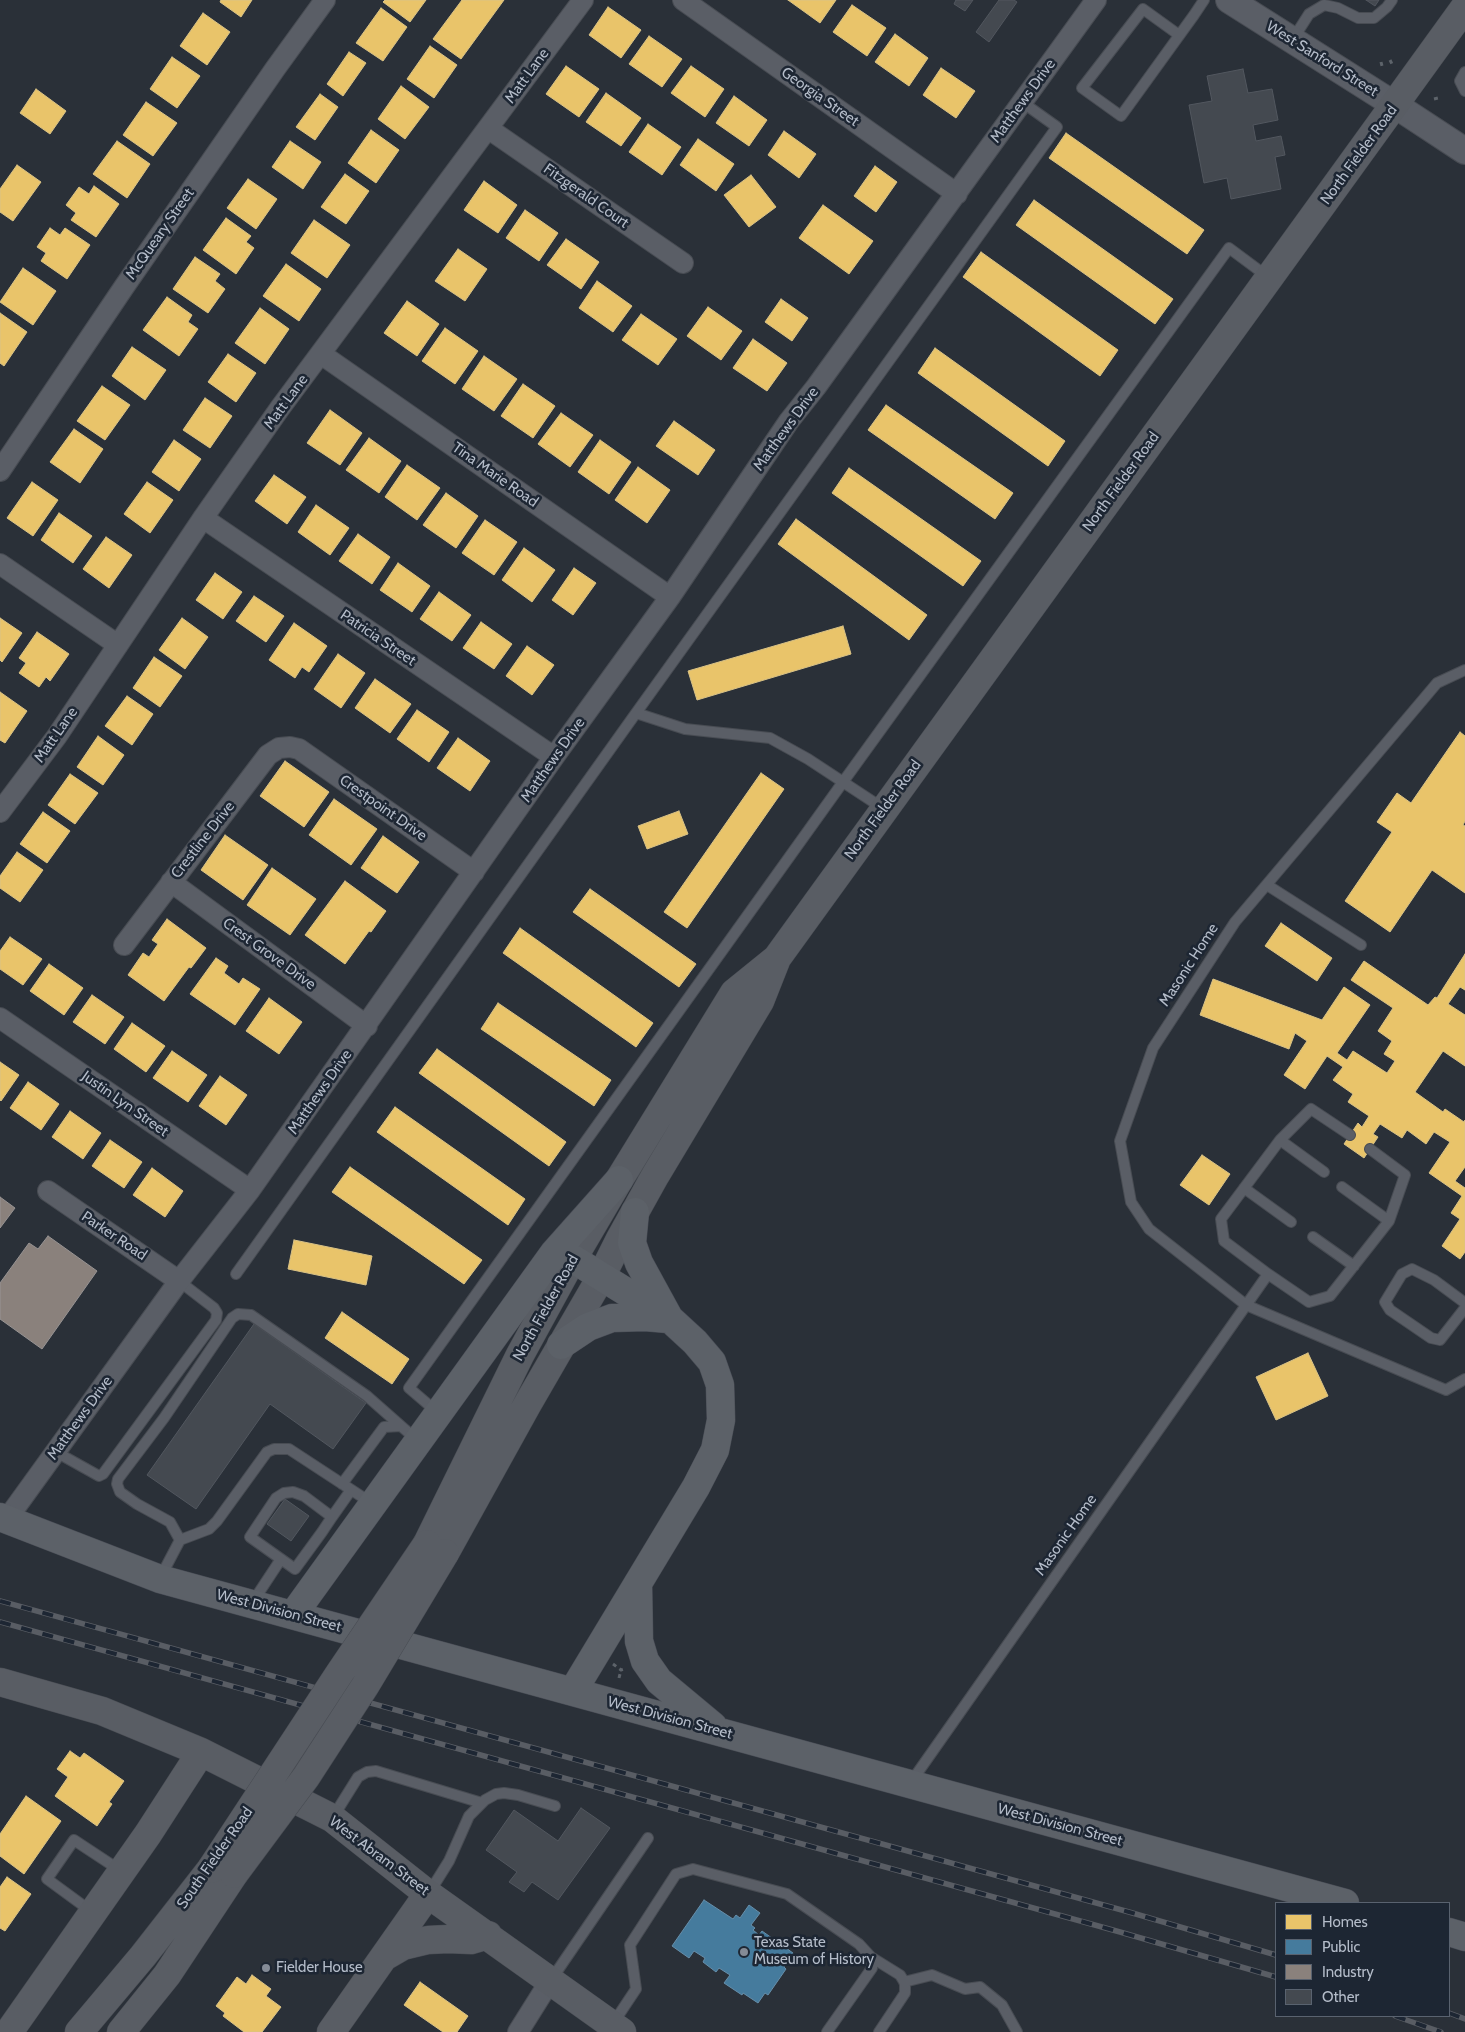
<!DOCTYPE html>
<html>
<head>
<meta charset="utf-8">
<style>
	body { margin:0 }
	#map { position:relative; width:1465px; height:2032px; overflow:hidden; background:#2a3038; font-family:Cabin,sans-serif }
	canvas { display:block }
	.legend { position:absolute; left:1275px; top:1902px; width:175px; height:115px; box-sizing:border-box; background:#1d2633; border:1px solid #59626f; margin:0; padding:6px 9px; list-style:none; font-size:15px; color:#b4bcc9 }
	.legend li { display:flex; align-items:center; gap:10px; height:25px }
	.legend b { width:25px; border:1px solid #59626f }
</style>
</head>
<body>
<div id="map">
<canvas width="1465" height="2032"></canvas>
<ul class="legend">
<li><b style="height:14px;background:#e9c46a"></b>Homes</li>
<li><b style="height:14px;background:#457b9d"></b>Public</li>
<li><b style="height:14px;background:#8a817c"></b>Industry</li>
<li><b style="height:14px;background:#444950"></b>Other</li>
</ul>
</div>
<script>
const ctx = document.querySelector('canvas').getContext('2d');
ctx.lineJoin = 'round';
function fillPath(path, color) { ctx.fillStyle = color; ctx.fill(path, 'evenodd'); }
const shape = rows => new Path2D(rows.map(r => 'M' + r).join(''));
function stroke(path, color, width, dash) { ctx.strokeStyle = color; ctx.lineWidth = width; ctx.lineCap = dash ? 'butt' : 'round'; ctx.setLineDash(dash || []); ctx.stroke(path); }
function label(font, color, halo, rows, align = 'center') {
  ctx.font = font + ' Cabin,sans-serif'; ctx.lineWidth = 5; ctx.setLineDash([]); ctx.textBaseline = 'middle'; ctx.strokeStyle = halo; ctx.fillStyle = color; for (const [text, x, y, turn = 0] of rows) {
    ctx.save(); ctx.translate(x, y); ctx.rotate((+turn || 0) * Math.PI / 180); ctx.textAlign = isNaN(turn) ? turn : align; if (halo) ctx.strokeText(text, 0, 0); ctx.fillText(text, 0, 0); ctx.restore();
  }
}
const homes = shape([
	[221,0,252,0,241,17,220,2,221,0],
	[385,0,426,0,410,22,383,2,385,0],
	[462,0,504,0,461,59,433,39,462,0],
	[788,0,836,0,820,23,788,0],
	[852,5,886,28,867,56,833,32,852,5],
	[608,7,641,30,621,58,589,35,608,7],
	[381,8,407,27,383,61,356,43,381,8],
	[203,13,230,32,207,65,180,46,203,13],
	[895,34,928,58,909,86,875,62,895,34],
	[649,36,682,59,662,87,629,64,649,36],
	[430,46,457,65,434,98,407,79,430,46],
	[349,52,366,63,343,96,327,84,349,52],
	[172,57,200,76,177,108,150,89,172,57],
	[566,66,599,89,579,117,546,94,566,66],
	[691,66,724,89,705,117,671,93,691,66],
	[941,68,975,91,956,118,923,95,941,68],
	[401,86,429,107,405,139,378,119,401,86],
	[36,89,66,111,50,134,20,113,36,89],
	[606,93,641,118,621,146,586,122,606,93],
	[320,94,338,107,315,140,296,127,320,94],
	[734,96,767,120,749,146,716,123,734,96],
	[146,102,177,123,153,156,123,135,146,102],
	[648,124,681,147,662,175,629,152,648,124],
	[371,130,399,150,376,183,348,163,371,130],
	[784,131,816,154,799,178,768,155,784,131],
	[1066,133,1204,230,1187,254,1049,158,1066,133],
	[698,139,734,164,716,191,680,165,698,139],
	[117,141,150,164,127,198,93,174,117,141],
	[290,141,321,162,303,189,272,167,290,141],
	[17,165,41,182,13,221,0,212,0,189,17,165],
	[875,166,897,182,876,212,854,196,875,166],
	[345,174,369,191,346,224,321,207,345,174],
	[751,175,776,207,749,227,724,195,751,175],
	[248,179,277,199,256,229,227,208,248,179],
	[484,181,517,205,498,233,464,210,484,181],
	[94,186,119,204,96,237,71,220,76,213,66,205,79,187,89,194,94,186],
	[1034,200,1173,299,1155,324,1016,225,1034,200],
	[823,205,873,241,849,274,799,238,823,205],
	[525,210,558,233,539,261,506,238,525,210],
	[226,218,251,236,246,242,254,248,236,274,203,250,226,218],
	[314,220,350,245,327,278,291,253,314,220],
	[50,228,60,235,65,228,90,245,67,279,41,261,46,253,37,247,50,228],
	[566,239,599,262,581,289,547,265,566,239],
	[458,249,487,269,465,301,435,281,458,249],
	[981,252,1118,350,1100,376,963,277,981,252],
	[195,257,220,274,215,281,225,289,208,313,173,289,195,257],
	[286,264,321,289,299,321,263,296,286,264],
	[23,268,56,291,33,325,0,302,23,268],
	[597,281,632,306,613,332,579,308,597,281],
	[167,297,192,315,188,322,198,329,179,356,143,330,167,297],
	[781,299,808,318,792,341,765,322,781,299],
	[407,301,439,324,417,356,384,333,407,301],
	[708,307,742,331,721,360,687,336,708,307],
	[260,308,289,329,265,364,235,343,260,308],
	[0,313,27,332,4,366,0,363,0,313],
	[641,314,677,339,658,365,622,340,641,314],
	[445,328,478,351,455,384,422,361,445,328],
	[753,339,787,363,767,391,733,368,753,339],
	[132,347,166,370,145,400,112,376,132,347],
	[935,348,1065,441,1048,466,918,373,935,348],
	[228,354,256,373,236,402,208,382,228,354],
	[484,356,517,379,494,411,462,389,484,356],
	[523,384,555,406,533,438,501,416,523,384],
	[102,386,130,405,105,440,77,421,102,386],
	[205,398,232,416,210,448,183,430,205,398],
	[886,405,1013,493,995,519,868,430,886,405],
	[330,410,362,433,340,465,307,443,330,410],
	[561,413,593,435,570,467,538,444,561,413],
	[674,421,715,450,698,475,656,446,674,421],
	[74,429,103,449,80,483,50,462,74,429],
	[369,438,401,461,379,493,346,470,369,438],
	[174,440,201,459,179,491,152,472,174,440],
	[600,440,631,462,609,494,578,472,600,440],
	[407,465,440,488,417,520,385,497,407,465],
	[638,467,670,490,647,523,615,500,638,467],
	[849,468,981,561,963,586,832,493,849,468],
	[274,475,306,497,287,524,255,501,274,475],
	[32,482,58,500,33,536,7,518,32,482],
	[147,482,173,500,150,533,124,514,147,482],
	[446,493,478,516,456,548,423,525,446,493],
	[316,505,349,528,330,555,298,532,316,505],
	[59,513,92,536,73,563,41,540,59,513],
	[796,519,927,615,909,640,778,544,796,519],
	[485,520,517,542,494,575,462,553,485,520],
	[358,534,390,557,372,584,339,561,358,534],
	[106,537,132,555,109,588,83,569,106,537],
	[524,548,555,570,532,602,502,580,524,548],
	[398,563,430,586,412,612,380,590,398,563],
	[574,568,596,583,573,615,552,600,574,568],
	[215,573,242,592,223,619,196,600,215,573],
	[439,592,471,615,452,641,420,619,439,592],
	[254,596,284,616,266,642,236,621,254,596],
	[0,618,22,633,2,662,0,660,0,618],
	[182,618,208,637,185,669,159,650,182,618],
	[481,622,512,644,494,669,463,648,481,622],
	[294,623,327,646,309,672,302,667,295,678,269,660,294,623],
	[843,626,851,654,697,700,688,671,843,626],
	[37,632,69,654,50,681,46,677,39,687,19,673,26,663,19,658,37,632],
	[527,646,554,665,532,695,506,676,527,646],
	[338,654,365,673,341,708,314,689,338,654],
	[154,657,182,676,160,707,133,688,154,657],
	[375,679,411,704,390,733,355,708,375,679],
	[0,692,27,711,5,743,0,740,0,692],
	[127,696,153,714,132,745,105,726,127,696],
	[417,710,449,732,429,762,397,739,417,710],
	[1460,732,1465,736,1465,821,1463,825,1465,826,1465,893,1432,870,1390,932,1345,901,1392,832,1377,822,1397,793,1411,803,1460,732],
	[98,736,124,755,103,785,77,767,98,736],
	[458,738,490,761,470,791,437,768,458,738],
	[285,761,329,792,304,827,260,796,285,761],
	[761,773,784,789,687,928,664,912,761,773],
	[70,774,98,793,75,824,48,805,70,774],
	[334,799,377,829,351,865,309,835,334,799],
	[679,811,688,834,647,849,638,826,679,811],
	[43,812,70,831,47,863,20,844,43,812],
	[225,835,268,865,243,900,201,870,225,835],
	[383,836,419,862,397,893,361,868,383,836],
	[17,852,43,870,20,902,0,888,0,876,17,852],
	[272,868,316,899,290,935,247,905,272,868],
	[345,881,386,911,371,932,369,931,345,964,305,935,345,881],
	[590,889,696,964,679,987,573,912,590,889],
	[167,919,206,948,191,968,189,967,164,1001,128,975,143,953,149,957,158,944,152,940,167,919],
	[1281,923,1332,958,1317,981,1265,946,1281,923],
	[520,928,653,1023,636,1047,503,953,520,928],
	[10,937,42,959,23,985,0,969,0,951,10,937],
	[1465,954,1465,990,1460,987,1448,1004,1465,1015,1465,1066,1443,1051,1415,1092,1443,1112,1445,1109,1464,1122,1465,1120,1465,1167,1455,1181,1465,1188,1465,1252,1460,1259,1442,1246,1460,1219,1451,1213,1462,1196,1429,1173,1450,1142,1434,1132,1426,1144,1407,1130,1402,1138,1380,1124,1373,1134,1378,1137,1364,1158,1344,1144,1358,1123,1362,1127,1369,1116,1348,1102,1353,1094,1333,1080,1343,1067,1327,1056,1305,1089,1284,1075,1307,1041,1295,1033,1289,1049,1200,1015,1213,979,1322,1020,1344,987,1370,1005,1337,1053,1347,1060,1353,1051,1387,1073,1395,1061,1384,1054,1392,1041,1378,1031,1393,1008,1351,980,1364,961,1428,1005,1435,997,1437,998,1465,954],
	[216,958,228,966,224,973,239,984,243,978,260,989,235,1025,190,994,216,958],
	[49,964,83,988,64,1015,30,991,49,964],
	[92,995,124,1017,105,1044,73,1022,92,995],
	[269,998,302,1022,279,1054,246,1031,269,998],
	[498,1003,611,1080,594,1106,481,1029,498,1003],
	[132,1023,165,1046,146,1072,114,1049,132,1023],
	[437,1049,566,1142,549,1166,419,1073,437,1049],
	[172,1051,207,1075,188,1102,153,1078,172,1051],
	[0,1062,19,1075,1,1101,0,1100,0,1062],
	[220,1076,247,1095,226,1125,199,1106,220,1076],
	[28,1082,59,1104,41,1130,10,1108,28,1082],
	[395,1107,525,1199,508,1225,377,1132,395,1107],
	[70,1111,101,1133,83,1159,52,1137,70,1111],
	[110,1140,142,1162,124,1188,92,1166,110,1140],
	[1202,1155,1230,1174,1209,1205,1180,1185,1202,1155],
	[350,1167,482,1260,464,1284,332,1192,350,1167],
	[152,1168,183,1191,165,1217,133,1195,152,1168],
	[294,1240,372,1256,366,1285,288,1269,294,1240],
	[342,1312,409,1359,392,1384,325,1338,342,1312],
	[1308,1353,1328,1396,1276,1420,1256,1377,1308,1353],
	[70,1751,80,1758,84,1753,124,1781,109,1802,112,1804,97,1826,55,1796,68,1777,57,1769,70,1751],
	[26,1796,61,1821,24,1874,0,1856,0,1834,26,1796],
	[7,1877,31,1894,5,1931,0,1928,0,1887,7,1877],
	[252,1975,271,1989,266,1996,281,2007,262,2032,244,2032,223,2016,225,2013,216,2006,237,1977,246,1984,252,1975],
	[420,1982,468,2016,457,2032,443,2032,404,2005,420,1982]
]);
const public = shape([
	[704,1900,733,1919,736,1915,740,1918,749,1905,760,1913,751,1925,755,1928,753,1930,759,1935,762,1931,793,1953,784,1967,786,1969,768,1995,765,1993,758,2003,743,1993,742,1995,724,1983,730,1975,719,1968,716,1972,703,1962,705,1958,694,1951,689,1958,672,1946,704,1900]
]);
const industry = shape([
	[0,1197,15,1208,0,1228,0,1197],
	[48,1236,97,1271,42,1349,0,1319,0,1283,29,1243,38,1249,48,1236]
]);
const building = shape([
	[956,0,973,0,965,11,954,4,956,0],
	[999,0,1014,0,1017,2,989,42,976,32,999,0],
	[1366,0,1379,0,1375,6,1366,0],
	[1243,69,1248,93,1272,89,1278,120,1253,125,1256,141,1281,136,1285,155,1275,157,1281,189,1231,199,1227,178,1204,183,1189,105,1212,101,1207,76,1243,69],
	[254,1324,366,1403,333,1449,270,1404,196,1509,147,1475,254,1324],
	[285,1499,309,1516,291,1541,267,1524,285,1499],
	[581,1808,610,1828,558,1900,532,1882,524,1892,509,1882,517,1872,486,1850,514,1810,558,1841,581,1808]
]);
const path = shape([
	[1390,60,1392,64],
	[1381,62,1382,66],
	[1434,99,1438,98],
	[613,1664,621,1670,624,1669],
	[619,1678,621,1670]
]);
const service = shape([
	[1179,35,1143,9,1082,88,1121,116,1194,15,1204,0],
	[1293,39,1309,14,1324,5,1338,8,1358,18,1374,18,1387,7,1392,0],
	[1465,72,1460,81,1465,91],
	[1465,670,1437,683,1235,922,1153,1048,1120,1141,1131,1202,1149,1229,1246,1305,1446,1390,1465,1379],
	[884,809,808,759,770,738,685,729,636,713,1057,127,1022,102],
	[1267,885,1361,945],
	[1280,1140,1311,1109,1350,1135],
	[1370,1149,1405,1175,1389,1221],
	[1324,1172,1280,1140,1221,1219,1224,1241,1268,1274,1309,1302,1330,1296,1389,1221,1342,1187],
	[1244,1188,1291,1222],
	[1313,1237,1354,1266],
	[236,1274,636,713],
	[1465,1303,1434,1280,1412,1269,1402,1274,1385,1302,1390,1310,1431,1338,1440,1340,1465,1308],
	[437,1412,409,1388,843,782,1229,248,1268,277],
	[56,1452,99,1476,103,1474,216,1320,217,1313,214,1308,179,1281],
	[342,1484,384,1427,401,1426,417,1440],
	[332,1517,304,1496,293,1492,284,1493,276,1498,250,1537,295,1569,322,1532,332,1517,351,1490],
	[180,1540,170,1522,137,1504,120,1492,117,1484,118,1479,164,1418,232,1318,238,1314,251,1315,367,1396,401,1426],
	[160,1578,180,1540,209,1529,217,1521,267,1452,274,1449,289,1449,373,1504],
	[252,1603,281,1559],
	[911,1782,1268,1274],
	[333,1817,358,1777,367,1772,376,1771,482,1803],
	[429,1893,449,1861,469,1816,485,1800,496,1794,504,1793,518,1795,555,1806],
	[92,1912,47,1879,74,1840,121,1871],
	[871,1957,900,1975,905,1983,905,1993,879,2032],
	[551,1980,648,1838],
	[904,1982,932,1975,965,1989,980,1987,1002,2005,1017,2032],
	[612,2025,636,1989,630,1945,676,1874,693,1869,787,1894,859,1944,871,1957,872,1968,827,2032]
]);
const minor = shape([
	[683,0,957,194],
	[489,129,683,263],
	[321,354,670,597],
	[0,471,124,287,275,69,325,0],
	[203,518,554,757],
	[0,564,118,645],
	[0,812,57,736,203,518,280,408,583,0],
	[171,882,367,1026],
	[124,945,268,755,279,748,290,747,299,749,474,872],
	[0,1018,250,1190],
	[48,1191,179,1281],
	[7,1519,179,1281,250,1190,554,757,670,597,789,421,816,387,1096,0],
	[518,2032,550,1981]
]);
const tertiary = shape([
	[1229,0,1395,105,1465,151]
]);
const secondary = shape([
	[427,1544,520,1355,568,1267,619,1180,734,993,776,959],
	[445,1553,527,1405,601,1277,620,1239,655,1176,760,1001,777,958,1465,7],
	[0,1682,102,1711,201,1752,332,1818,428,1894,622,2032],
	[384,1957,403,1946,428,1940,448,1939,471,1940,488,1935],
	[9,2032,148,1834,201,1752],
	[79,2032,143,1956,211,1869],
	[121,2032,167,1975,234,1874],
	[331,2032,428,1894]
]);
const primary = shape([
	[635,1212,632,1243,639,1263,668,1316],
	[561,1345,588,1327,612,1318,645,1317,668,1319],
	[0,1517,160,1579,1345,1903],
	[638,1583,639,1641,645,1661,659,1681,713,1726],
	[293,1615,554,1253,619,1180],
	[573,1691,696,1487,715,1450,721,1420,720,1385,712,1362,695,1342,670,1319,573,1259],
	[1449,1932,1465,1937]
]);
const rail = shape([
	[0,1601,1129,1912,1276,1955],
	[0,1622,1120,1932,1276,1977],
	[1449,2013,1465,2019],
	[1395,2016,1441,2032]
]);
const secondaryBridge = shape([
	[211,1869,339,1674,427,1544],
	[234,1874,306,1777,365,1686,445,1553]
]);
const markers = [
	[744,1952,5,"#848b96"],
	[266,1968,5,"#848b96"]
];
const streetNames = [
	["West Sanford Street",1322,59,32],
	["Matt Lane",527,76,-54],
	["Georgia Street",820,97,35],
	["Matthews Drive",1023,101,-54],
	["North Fielder Road",1359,155,-54],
	["Fitzgerald Court",586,196,35],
	["McQueary Street",160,234,-55],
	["Matt Lane",286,402,-54],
	["Matthews Drive",786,429,-54],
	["Tina Marie Road",495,475,35],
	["North Fielder Road",1121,482,-54],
	["Patricia Street",378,638,34],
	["Matt Lane",56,735,-55],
	["Matthews Drive",553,760,-55],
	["Crestpoint Drive",383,808,35],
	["North Fielder Road",883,810,-54],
	["Crestline Drive",203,840,-52],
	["Crest Grove Drive",269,954,36],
	["Masonic Home",1189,965,-57],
	["Matthews Drive",320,1092,-55],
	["Justin Lyn Street",125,1104,35],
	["Parker Road",114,1236,34],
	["North Fielder Road",546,1308,-61],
	["Matthews Drive",80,1418,-54],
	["Masonic Home",1066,1535,-55],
	["West Division Street",279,1611,15],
	["West Division Street",670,1718,15],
	["West Division Street",1060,1825,15],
	["West Abram Street",379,1856,37],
	["South Fielder Road",215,1858,-55]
];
const poiNames = [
	["Texas State",754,1943],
	["Museum of History",754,1960],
	["Fielder House",276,1968]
];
fillPath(homes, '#e9c46a');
stroke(homes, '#d9c286', 1);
fillPath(public, '#457b9d');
stroke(public, '#668eaa', 1);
fillPath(industry, '#8a817c');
stroke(industry, '#979393', 1);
fillPath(building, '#444950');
stroke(building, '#52575f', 1);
stroke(service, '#484c53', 12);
stroke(minor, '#484c53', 22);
stroke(tertiary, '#484c53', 28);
stroke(secondary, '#484c53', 29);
stroke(primary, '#484c55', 29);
stroke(path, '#5d636a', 3, [4, 4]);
stroke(service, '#5a5e66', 10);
stroke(minor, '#5a5e66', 20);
stroke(tertiary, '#5a5e66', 26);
stroke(secondary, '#595d64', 28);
stroke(primary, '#5c6168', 28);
stroke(rail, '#595d64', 5.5);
stroke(rail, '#1d2633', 4, [11]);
stroke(secondaryBridge, '#484c53', 29, []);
stroke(secondaryBridge, '#595d64', 28);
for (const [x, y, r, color] of markers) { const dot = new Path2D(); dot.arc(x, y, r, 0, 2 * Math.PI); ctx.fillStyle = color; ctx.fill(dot); stroke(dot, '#1d2633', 2); }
label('15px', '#b4bcc9', '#1d2633', streetNames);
label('15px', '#b4bcc9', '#1d2633', poiNames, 'left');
</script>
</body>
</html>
